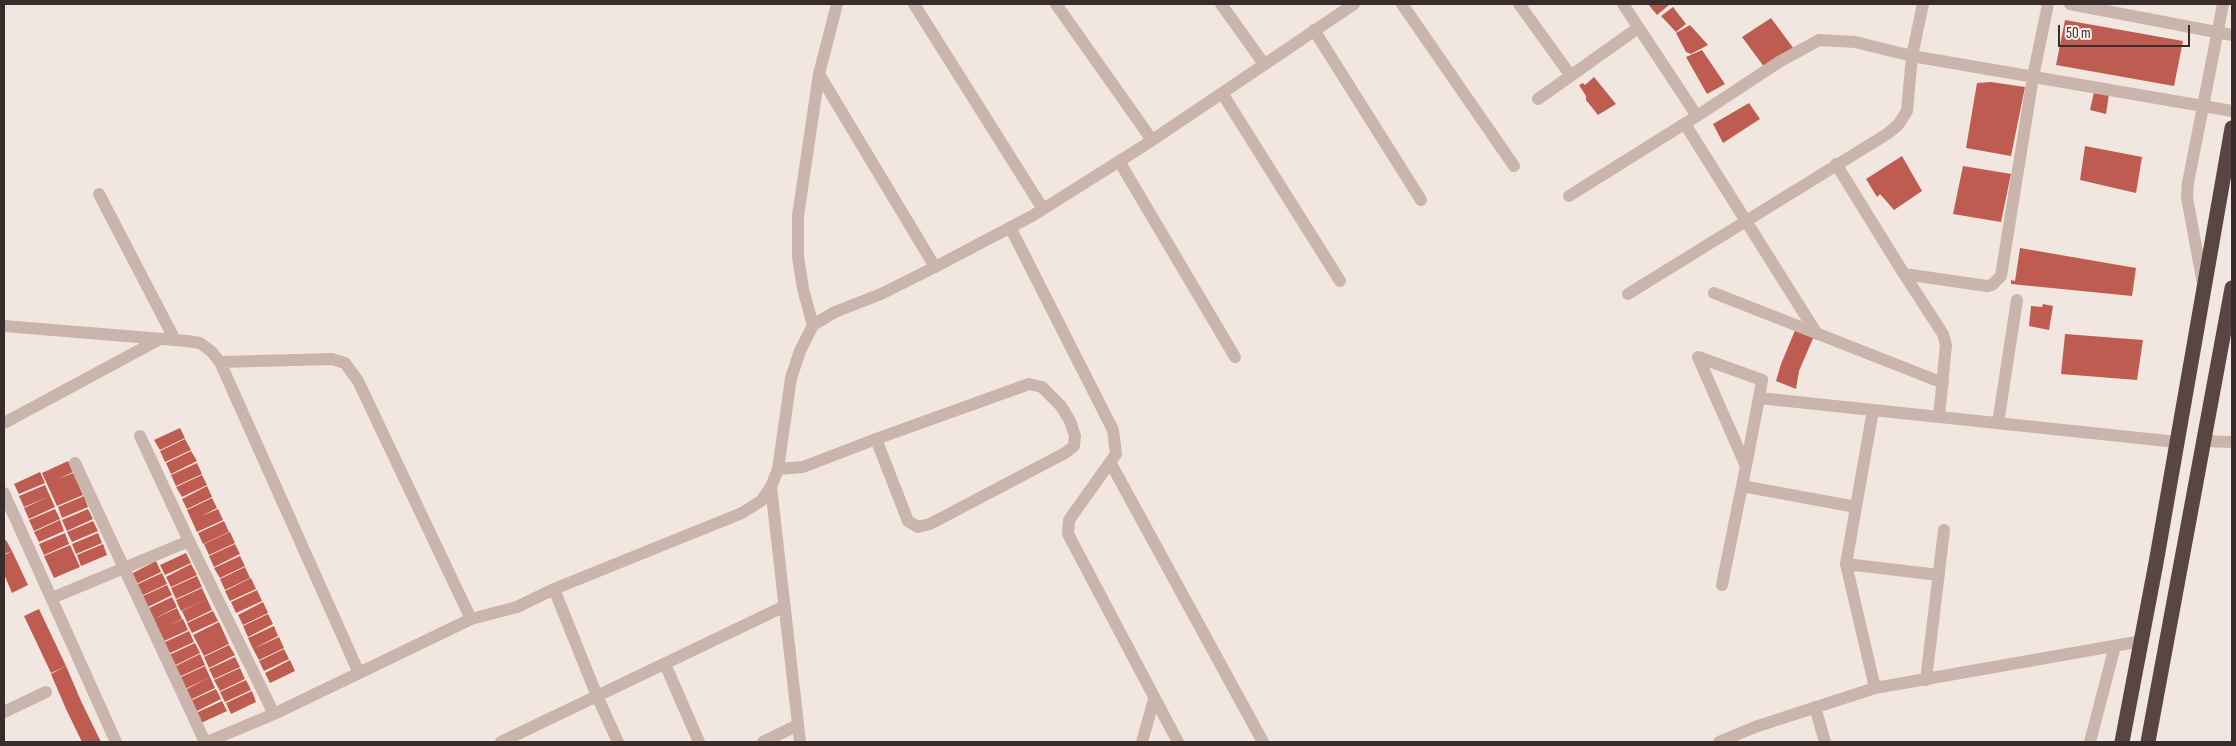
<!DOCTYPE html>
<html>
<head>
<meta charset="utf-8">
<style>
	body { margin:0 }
	#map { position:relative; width:2236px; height:746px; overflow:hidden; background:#f2e7e0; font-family:"Sofia Sans Condensed",sans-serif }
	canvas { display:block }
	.frame { position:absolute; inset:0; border:5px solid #382d2b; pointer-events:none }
	.scale { position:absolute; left:2058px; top:25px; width:132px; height:22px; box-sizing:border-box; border:2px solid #382d2b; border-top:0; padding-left:6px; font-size:15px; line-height:18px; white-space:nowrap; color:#382d2b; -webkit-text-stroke:4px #f9f2ec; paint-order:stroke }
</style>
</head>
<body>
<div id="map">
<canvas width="2236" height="746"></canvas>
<div class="frame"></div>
<div class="scale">50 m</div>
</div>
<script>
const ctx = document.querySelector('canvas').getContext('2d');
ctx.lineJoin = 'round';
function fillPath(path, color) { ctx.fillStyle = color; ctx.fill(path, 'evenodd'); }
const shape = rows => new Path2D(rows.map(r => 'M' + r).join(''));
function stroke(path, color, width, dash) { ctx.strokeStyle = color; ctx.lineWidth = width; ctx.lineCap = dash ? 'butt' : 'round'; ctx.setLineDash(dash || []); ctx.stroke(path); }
const building = shape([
	[1648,4,1667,4,1669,5,1657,15],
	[1673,7,1686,24,1676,32,1661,16],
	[1771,18,1794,49,1765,68,1742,37],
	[2065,20,2183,41,2174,86,2056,65],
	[1690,25,1708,45,1691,54,1686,52,1676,33],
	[1702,50,1725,84,1707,94,1686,57],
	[1594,77,1616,104,1598,115,1586,100,1586,96,1579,85,1583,83,1585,85],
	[1991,82,2025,87,2011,156,1966,148,1977,83],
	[2094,92,2109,94,2106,114,2090,110],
	[1749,103,1760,119,1723,143,1713,124],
	[2085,146,2142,157,2136,193,2080,180],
	[1902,156,1922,191,1894,210,1880,194,1877,197,1866,179],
	[1963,166,2011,174,2001,222,1953,214],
	[2020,248,2136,268,2132,296,2011,284,2011,280,2015,281],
	[2043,304,2053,306,2049,330,2029,326,2031,306,2042,307],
	[1796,328,1814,336,1799,371,1796,389,1776,381,1781,364],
	[2065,334,2143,340,2137,380,2061,374],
	[180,428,185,438,160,450,154,440],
	[185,439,191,450,165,462,160,451],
	[191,451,197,461,171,474,166,463],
	[68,461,73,472,56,480,73,473,78,484,62,491,78,484,83,495,57,506,42,473],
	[197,463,202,474,176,486,171,475],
	[40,472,45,483,19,494,14,484],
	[202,475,207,485,182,497,176,487],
	[45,485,50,496,24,507,19,496],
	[207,486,212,497,187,509,182,499],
	[50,496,55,507,29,519,24,508],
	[84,496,88,507,62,518,58,507],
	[212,498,217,508,202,516,218,509,223,520,197,532,187,510],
	[55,509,60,519,34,531,29,520],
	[88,509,93,519,67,531,62,520],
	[60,520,64,531,39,542,34,532],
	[93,521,98,531,72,542,67,532],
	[224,521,229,532,203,544,198,533],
	[230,532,235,543,209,555,204,544],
	[65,533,69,544,44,555,39,544],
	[98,533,102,543,76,554,72,544],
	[6,540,12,551,4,554,4,541],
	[103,544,107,555,81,566,77,555],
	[235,544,240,554,214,567,209,556],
	[70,545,80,567,54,578,44,556],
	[12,551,28,585,12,593,4,574,4,555],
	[186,553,191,563,165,575,160,565],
	[240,556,245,566,220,578,214,568],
	[156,561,161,572,136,584,131,574],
	[191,564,197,575,171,587,166,577],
	[245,567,250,578,225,590,220,579],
	[162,573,167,584,141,596,136,585],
	[197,576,202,587,176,599,171,588],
	[251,578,256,589,230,601,225,591],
	[167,585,172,595,146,608,141,597],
	[202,588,207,599,181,611,176,600],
	[257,590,262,601,236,613,231,602],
	[172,597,177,607,152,620,147,609],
	[207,599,212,610,187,622,182,611],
	[263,602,268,613,243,625,238,615],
	[177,608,182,619,166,626,183,619,188,630,162,642,152,620],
	[39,609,66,666,51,673,24,616],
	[213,611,218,621,192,633,187,623],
	[268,614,273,624,248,637,243,626],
	[219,622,229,644,204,656,193,635],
	[274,626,278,636,253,649,248,638],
	[189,631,194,642,168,654,163,643],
	[279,637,284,648,259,660,253,649],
	[195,643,200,653,174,666,169,655],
	[229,645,235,655,209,668,204,657],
	[284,649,289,659,264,671,259,661],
	[200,654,205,665,179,677,174,667],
	[235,657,240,667,214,679,209,669],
	[290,660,295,671,270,683,265,673],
	[66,666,81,701,101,742,82,742,66,709,51,674],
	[205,666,210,677,185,689,179,678],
	[240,668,245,679,220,691,214,680],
	[210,677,215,688,190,700,185,690],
	[246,680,251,690,225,702,220,692],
	[216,689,221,699,195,712,190,701],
	[252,691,256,702,231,714,226,703],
	[222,701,227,711,201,723,196,713]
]);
const minor = shape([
	[914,4,1043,209],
	[1056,4,1152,140],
	[1221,4,1264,64],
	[1402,4,1514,166],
	[1519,4,1571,76],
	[1623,4,1697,116],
	[2070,4,2232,35],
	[1314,30,1421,200],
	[819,74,935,267],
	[1222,93,1340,281],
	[1538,99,1638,28],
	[1685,124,1817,334],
	[1119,161,1235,357],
	[1836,164,1904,274,1943,334,1946,345,1939,417],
	[99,194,175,340],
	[1569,196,1697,116,1779,62,1819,40,1855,42,1912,56,2232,111],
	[1010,227,1113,430,1116,454,1069,520,1068,534,1178,742],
	[1904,274,1987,286,1992,285,2001,276,2033,77,2048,4],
	[2203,284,2187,198,2188,183,2223,4],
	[1714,293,1943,383],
	[1628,294,1887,134,1898,125,1907,111,1912,56,1923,4],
	[813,325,803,289,798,257,798,216,819,74,837,4],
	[4,326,187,341,200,343,211,351,220,362,359,673],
	[220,362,332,359,345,363,358,381,471,619],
	[1759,398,2177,442],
	[1873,410,1846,564,1875,688],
	[4,423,160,339],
	[1998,423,2017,300],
	[140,436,189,541,274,714],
	[2204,441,2232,442],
	[1110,462,1263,742],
	[75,463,205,742],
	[778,469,803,467,876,439,1029,384,1042,387,1061,406,1070,421,1075,436,1074,446,1065,453,930,524,918,527,908,521,876,439],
	[1742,486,1856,507],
	[4,493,116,742],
	[1846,564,1939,575],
	[1722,585,1746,466,1759,398,1762,380,1698,357,1746,466],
	[554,589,597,696,618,742],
	[52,598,189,541],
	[665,664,699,742],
	[1926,680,1944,530],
	[1815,707,1825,742],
	[4,712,46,692],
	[207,742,274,714,471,619,517,607,554,589,742,513,761,501,771,487],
	[501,742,785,606],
	[763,742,798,725],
	[800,742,771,487,778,469,791,378,800,351,813,325,835,312,881,294,935,267,1032,216,1145,145,1354,4],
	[1142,742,1154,699],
	[1719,742,1755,727,1875,688,2142,641],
	[2090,742,2115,646]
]);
const highway = shape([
	[2122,742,2156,563,2232,128],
	[2148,742,2232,288]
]);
fillPath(building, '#bf5c51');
stroke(minor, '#cab5ac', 12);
stroke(highway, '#594642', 15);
</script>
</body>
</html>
